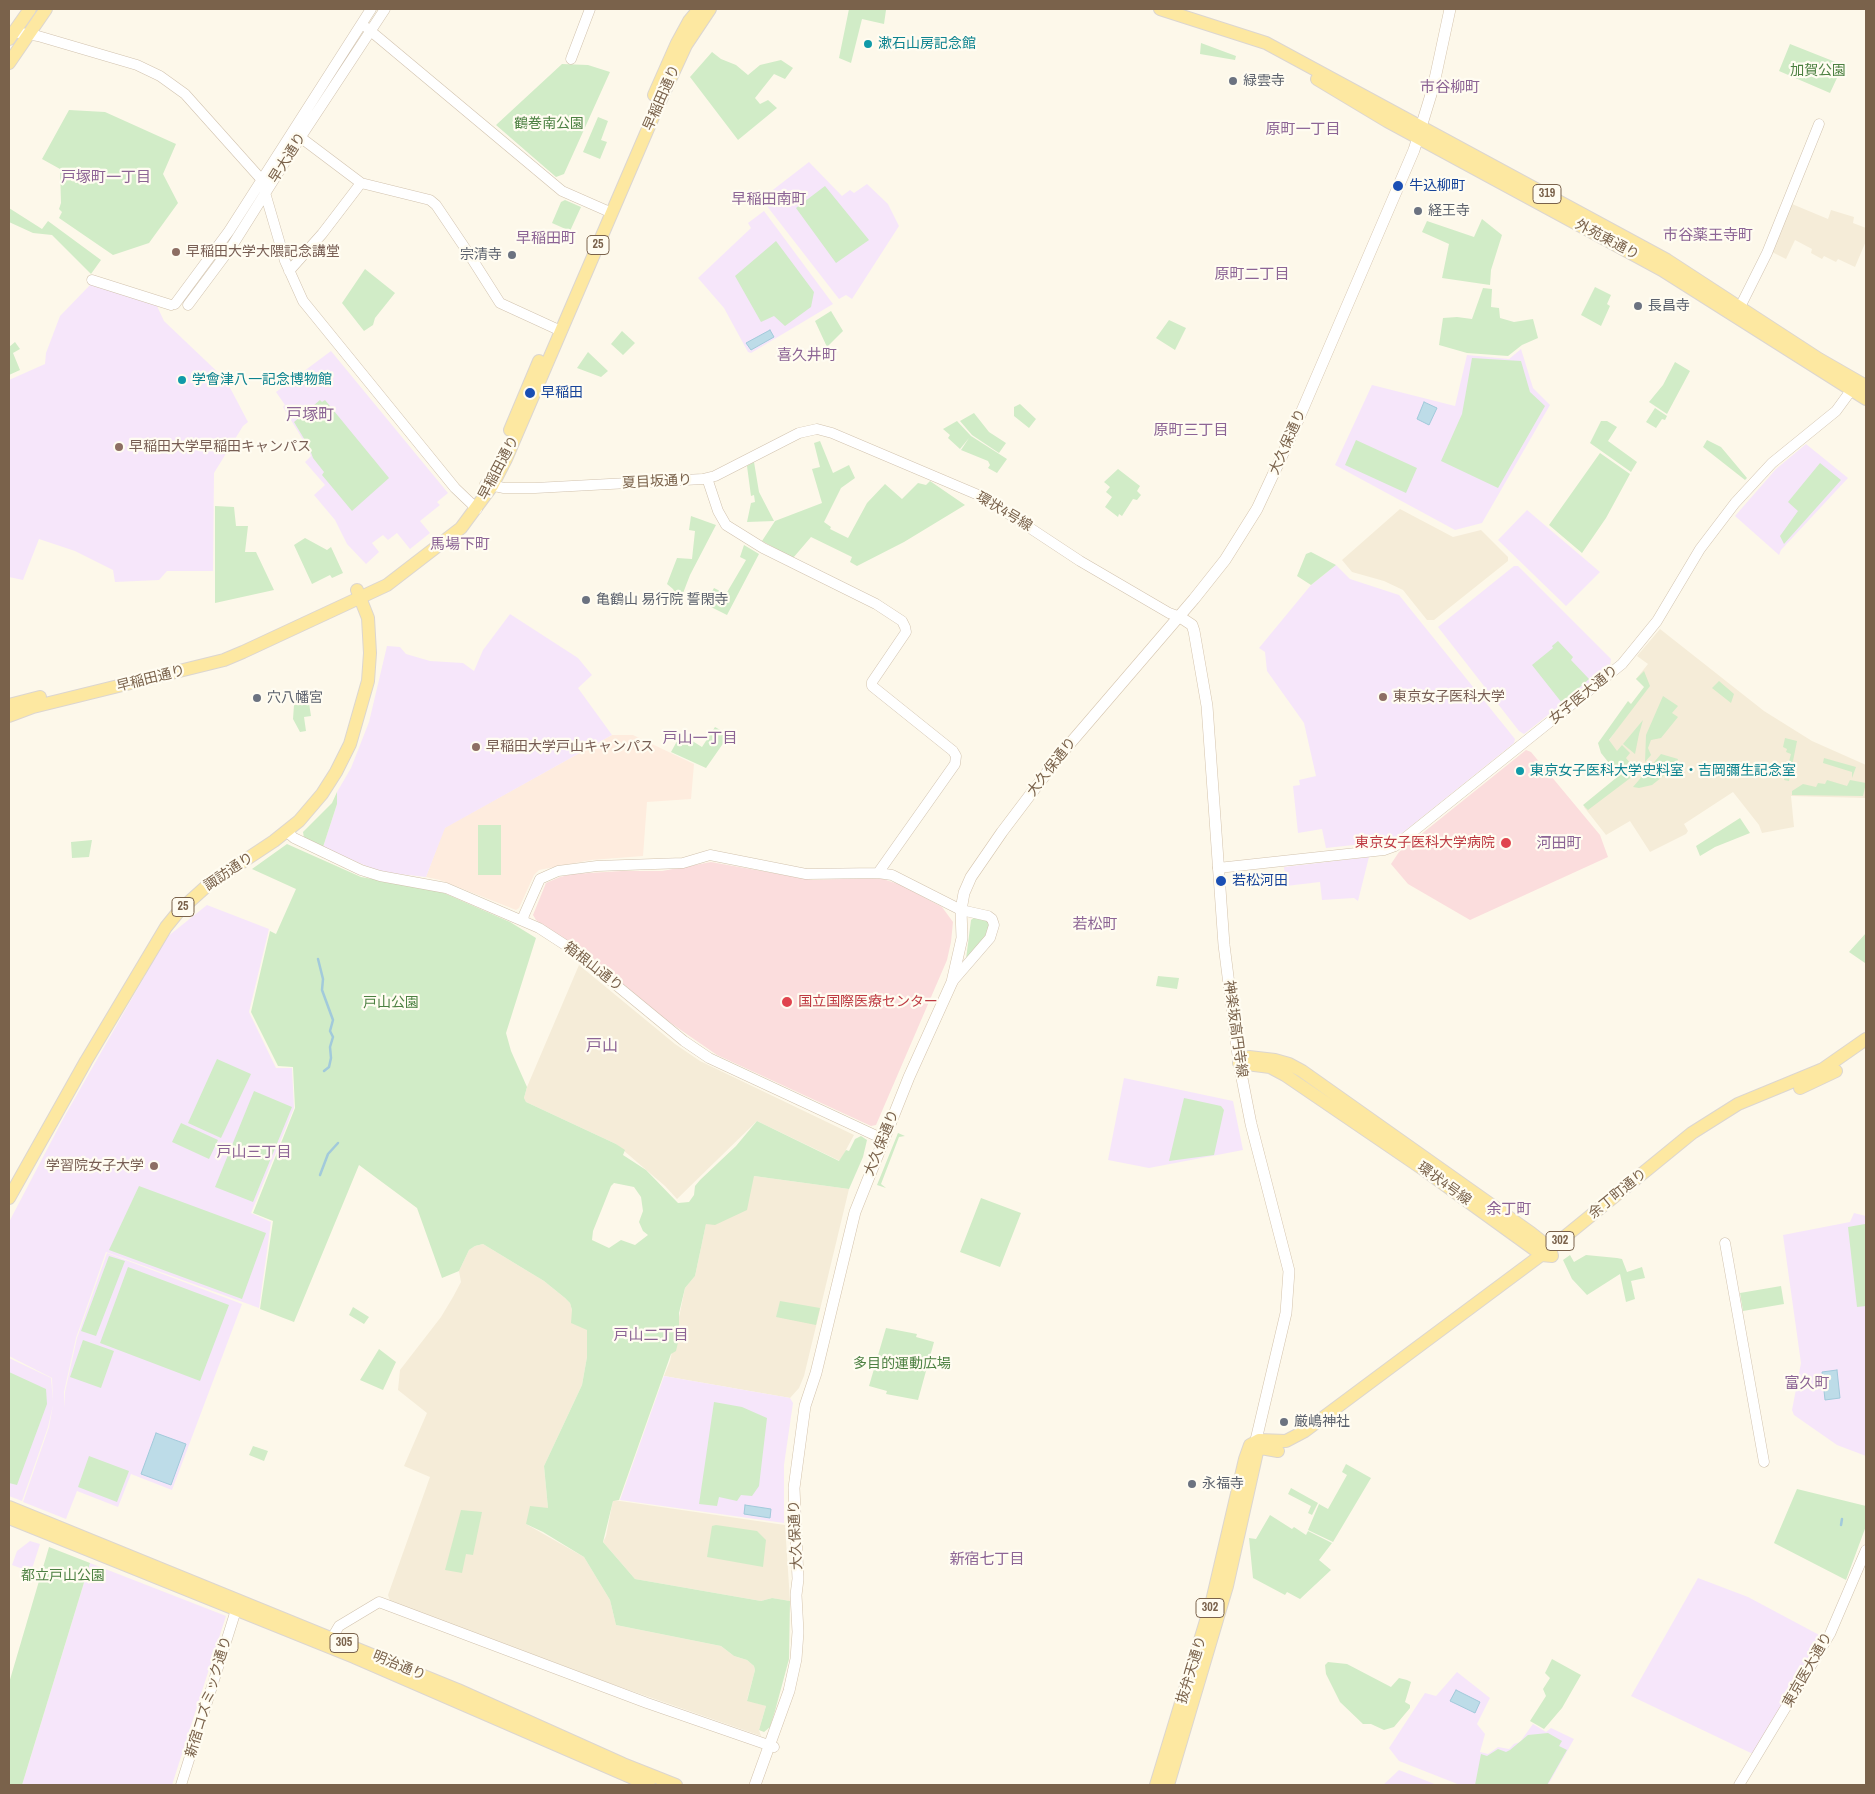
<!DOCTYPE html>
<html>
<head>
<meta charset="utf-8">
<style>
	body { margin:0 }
	#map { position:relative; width:1875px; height:1794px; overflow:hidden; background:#fdf8ea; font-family:"Archivo Narrow",sans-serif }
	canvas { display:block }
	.frame { position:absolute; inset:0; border:10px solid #7a624b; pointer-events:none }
</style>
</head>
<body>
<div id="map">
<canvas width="1875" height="1794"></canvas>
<div class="frame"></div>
</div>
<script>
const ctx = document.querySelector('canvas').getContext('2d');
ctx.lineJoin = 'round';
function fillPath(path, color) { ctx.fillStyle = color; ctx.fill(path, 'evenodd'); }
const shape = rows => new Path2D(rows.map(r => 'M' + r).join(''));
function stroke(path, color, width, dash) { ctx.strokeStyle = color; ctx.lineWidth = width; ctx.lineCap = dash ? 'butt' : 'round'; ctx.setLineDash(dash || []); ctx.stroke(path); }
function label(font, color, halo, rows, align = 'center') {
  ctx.font = font + ' "Archivo Narrow","Noto Sans JP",sans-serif'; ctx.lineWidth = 4.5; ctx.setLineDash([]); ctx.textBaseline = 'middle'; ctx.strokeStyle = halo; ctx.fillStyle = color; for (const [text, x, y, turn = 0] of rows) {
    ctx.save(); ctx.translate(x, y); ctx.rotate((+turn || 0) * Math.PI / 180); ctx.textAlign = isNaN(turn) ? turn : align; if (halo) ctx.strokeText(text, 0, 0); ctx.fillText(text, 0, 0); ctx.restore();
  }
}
const residential = shape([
	[1792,204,1828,219,1831,210,1854,217,1853,223,1866,228,1866,241,1855,267,1838,259,1836,262,1824,256,1822,259,1811,253,1812,249,1795,240,1786,259,1772,252],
	[1400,509,1453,537,1481,530,1508,557,1508,561,1434,620,1427,620,1403,590,1384,581,1352,572,1342,560],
	[1660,629,1764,711,1812,741,1866,765,1865,798,1791,796,1794,827,1762,833,1759,825,1733,792,1684,824,1688,831,1686,834,1650,852,1630,821,1606,835,1584,807,1618,780,1619,772,1603,749,1646,687,1636,679,1648,664,1637,656],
	[579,965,675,1044,700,1061,854,1135,840,1161,757,1121,677,1199,665,1186,616,1144,526,1102,524,1098,527,1087],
	[754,1176,849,1189,804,1376,799,1388,790,1398,664,1376,670,1361,685,1288,695,1276,706,1224],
	[483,1244,544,1281,565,1298,570,1303,572,1310,587,1325,587,1357,582,1385,544,1466,548,1508,526,1524,584,1557,610,1600,616,1625,721,1646,734,1656,747,1660,754,1666,755,1670,747,1700,766,1706,759,1730,761,1736,609,1683,390,1601,388,1595,430,1477,404,1466,427,1413,398,1390,400,1370,441,1317,453,1297,461,1282,459,1271,469,1250,475,1246],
	[613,1500,785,1525,790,1601,772,1598,761,1601,635,1579,603,1542,606,1536]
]);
const commercial = shape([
	[612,735,633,735,694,764,691,799,647,802,643,856,591,860,539,870,534,875,519,908,516,910,440,880,426,877,444,828]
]);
const education = shape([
	[809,162,842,196,850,190,854,193,867,184,888,204,899,226,852,299,846,295,839,299,763,201,765,196],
	[764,211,833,304,751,353,748,352,724,308,698,278,751,228,748,223],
	[91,284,157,306,164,321,226,380,248,422,243,426,214,473,213,571,167,571,159,580,115,582,113,570,75,551,39,539,23,580,9,577,9,380,45,364,46,353,60,316],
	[1521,349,1533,388,1550,405,1482,523,1455,530,1335,465,1372,385,1455,406,1467,355,1509,359],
	[331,351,448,493,437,502,440,505,420,521,430,533,410,549,397,533,388,540,383,535,372,543,379,552,366,564,347,544,335,520,314,495,325,485,305,462,311,456,308,448,283,407,285,405,276,392],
	[1806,444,1848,478,1781,550,1779,555,1735,516,1776,469],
	[1527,510,1600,572,1566,606,1498,540],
	[1336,565,1350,579,1399,595,1515,739,1514,743,1396,838,1390,841,1326,848,1322,829,1298,833,1293,786,1300,785,1299,780,1316,776,1304,723,1267,671,1265,652,1259,648,1311,585],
	[1514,566,1518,566,1611,659,1610,666,1524,734,1519,731,1438,627],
	[510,614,578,658,592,675,578,688,612,735,445,828,426,877,390,873,373,869,323,847,337,804,337,792,351,768,369,722,387,646,400,647,406,654,430,661,463,663,474,671,483,650],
	[1369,857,1358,901,1354,898,1322,900,1320,882,1286,886,1284,867],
	[207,905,269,929,249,1012,276,1068,292,1068,294,1108,251,1213,271,1222,259,1308,106,1252,76,1338,64,1392,65,1408,65,1392,77,1338,107,1253,242,1304,172,1490,131,1474,118,1507,77,1491,66,1519,23,1502,49,1427,53,1405,48,1427,22,1501,9,1496,9,1358,51,1378,53,1402,52,1378,9,1356,9,1222,63,1119,167,937],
	[1124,1078,1233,1101,1243,1150,1149,1168,1108,1160],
	[1854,1213,1866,1216,1866,1456,1837,1445,1794,1415,1792,1410,1801,1363,1783,1235,1850,1222],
	[664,1376,790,1398,793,1403,784,1465,784,1523,620,1500],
	[30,1541,40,1544,31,1572,12,1565,17,1551],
	[90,1563,226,1616,172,1785,22,1785],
	[1698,1578,1748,1597,1823,1637,1753,1754,1631,1696],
	[1457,1672,1490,1698,1477,1724,1485,1734,1480,1752,1488,1754,1498,1747,1509,1749,1514,1744,1520,1742,1533,1724,1546,1732,1551,1728,1574,1739,1548,1785,1460,1785,1399,1761,1389,1748,1425,1693,1436,1696],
	[1399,1770,1437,1785,1383,1785]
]);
const medical = shape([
	[1526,750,1531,752,1600,835,1608,857,1470,920,1408,884,1391,864,1399,852],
	[711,862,813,880,871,878,883,879,901,885,942,907,953,922,951,942,947,960,876,1125,871,1126,717,1055,662,1017,589,955,536,920,533,915,546,883,560,877,573,874,622,871,662,871]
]);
const green = shape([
	[849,9,886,10,884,24,862,19,851,63,839,58],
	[1201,43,1236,56,1235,60,1200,54],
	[1790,44,1843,65,1830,93,1779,71],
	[712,52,721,59,736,65,748,75,760,65,781,60,793,68,785,79,774,74,755,98,760,104,768,100,777,108,738,140,690,77],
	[562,64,588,65,610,72,564,174,556,177,496,125],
	[69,110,105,112,176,144,163,174,178,203,149,243,113,255,59,218,62,212,59,209,61,203,60,169,42,159],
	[598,117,608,121,601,140,607,142,600,159,583,152],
	[825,186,869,240,836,263,796,208],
	[565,200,581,207,570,231,552,223,561,202],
	[9,208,42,229,48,221,101,260,91,274,52,235,33,233,9,222],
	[1482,219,1502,235,1491,270,1490,285,1442,278,1449,244,1422,232,1427,221,1474,237],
	[776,241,814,292,811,307,785,326,774,316,761,322,735,276],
	[365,269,395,293,375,318,373,325,364,331,342,303],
	[1595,287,1611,295,1607,304,1610,306,1601,326,1581,315],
	[1483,288,1492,289,1491,307,1499,308,1500,318,1514,322,1533,319,1538,338,1522,345,1508,356,1467,353,1439,345,1443,318,1457,317,1472,319],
	[831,311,843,331,827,347,815,321],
	[1169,320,1186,328,1175,350,1156,338],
	[622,331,635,343,623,355,611,344],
	[15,342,20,349,13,353,20,370,9,375,9,347],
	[588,352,608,371,601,377,577,368],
	[1472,358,1521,361,1530,392,1545,406,1498,488,1441,461,1462,414],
	[1675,362,1690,371,1667,414,1649,402,1663,385],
	[320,400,322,402,325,400,389,478,352,511,322,475,324,472,313,458,309,447,294,422],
	[1020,404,1036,419,1029,428,1014,416,1014,407],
	[1655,408,1667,416,1665,420,1662,419,1656,428,1646,422],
	[974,413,989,432,1006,443,999,453,972,435,960,421],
	[957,421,971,436,1007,459,997,473,988,468,990,465,988,461,961,450,969,438,960,449,948,438,950,435,943,429],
	[1601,421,1607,421,1617,427,1608,441,1637,462,1631,472,1590,443],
	[1356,440,1417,468,1406,493,1345,465],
	[1707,440,1721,447,1747,478,1745,480,1703,447],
	[820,441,833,473,849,465,855,478,841,488,824,522,831,527,830,529,848,538,867,503,885,484,902,499,918,483,926,485,930,481,965,505,904,542,857,566,850,562,852,557,811,537,793,558,762,541,775,521,822,503,812,469,820,467,814,443],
	[1600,453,1630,474,1606,518,1582,553,1549,525],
	[754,462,759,492,774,521,747,522,751,503,755,502,754,495,751,496,747,466],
	[1820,463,1841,480,1784,544,1780,536,1798,511,1788,502],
	[1118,469,1140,486,1137,491,1141,495,1137,500,1133,499,1122,516,1119,514,1118,517,1105,507,1112,497,1106,492,1110,487,1104,482],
	[215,506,234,507,236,526,248,526,245,552,256,552,274,590,215,603],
	[691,516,716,525,690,575,680,601,673,589,667,584,677,558,692,559,695,531,689,530],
	[305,538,327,550,331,547,343,573,332,578,330,575,312,584,294,545],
	[744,545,759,554,727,615,705,604,714,588,726,594,746,560,740,557],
	[1311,552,1336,565,1311,585,1297,576,1306,554],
	[1558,641,1573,657,1571,660,1589,679,1562,703,1532,665,1553,648,1552,646],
	[1644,671,1650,686,1609,740,1617,751,1622,745,1630,753,1626,758,1634,768,1633,776,1588,810,1583,805,1616,778,1617,773,1601,753,1598,743,1628,701,1631,704,1644,687,1636,679],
	[1719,681,1734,694,1731,703,1712,688],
	[1663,696,1678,706,1672,713,1678,717,1661,738,1651,740,1648,748,1651,755,1645,762,1646,735],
	[309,703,311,716,304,717,306,731,300,732,293,719,294,705],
	[1643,720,1639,734,1635,754,1623,744],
	[715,727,729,735,706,768,671,752,681,734,702,747],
	[1785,738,1797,741,1789,781,1784,780,1791,754,1786,752,1787,749,1783,747],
	[1661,754,1678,759,1676,766,1652,785,1639,788,1633,787],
	[1824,758,1856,767,1852,778,1852,772,1823,763],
	[1827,780,1847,786,1850,780,1866,783,1863,796,1792,795,1792,791,1803,784,1816,787,1818,783,1825,784],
	[337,792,337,804,323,847,304,838,303,832,332,803],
	[1740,818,1750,833,1715,847,1700,856,1696,846],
	[478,825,501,825,501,875,478,875],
	[92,840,89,857,72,858,71,842],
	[287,844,361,877,437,890,510,922,536,938,506,1033,511,1051,527,1087,524,1098,526,1102,616,1144,625,1150,623,1155,646,1170,678,1203,689,1202,694,1195,695,1186,700,1180,736,1146,757,1121,839,1161,846,1150,849,1151,855,1139,861,1136,867,1140,863,1157,849,1189,754,1176,747,1210,715,1225,706,1224,695,1276,685,1288,679,1313,679,1338,676,1351,671,1354,619,1500,613,1501,603,1542,635,1579,761,1601,772,1598,790,1601,789,1659,775,1711,770,1727,764,1732,759,1730,766,1706,747,1701,755,1670,754,1666,747,1660,734,1656,721,1646,616,1625,610,1600,584,1557,543,1532,526,1524,530,1506,548,1508,544,1466,582,1385,587,1357,587,1330,571,1323,572,1310,570,1303,565,1298,544,1281,483,1244,475,1246,469,1250,459,1271,442,1278,417,1208,359,1165,294,1322,260,1309,273,1221,253,1213,295,1108,293,1067,278,1066,251,1012,270,931,276,934,296,889,252,869],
	[614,1183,634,1187,641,1197,643,1211,639,1222,643,1231,648,1235,635,1245,621,1240,609,1248,592,1240,593,1231,611,1186],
	[975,917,987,920,990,925,984,939,966,959,971,920],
	[1866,933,1866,963,1865,963,1849,952],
	[1158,976,1179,978,1177,989,1156,986],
	[217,1059,251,1074,221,1138,188,1123],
	[254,1091,292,1107,253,1202,215,1187],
	[1184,1098,1221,1106,1224,1110,1214,1155,1169,1161],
	[181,1123,218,1140,209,1159,172,1142],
	[898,1133,905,1136,899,1137,881,1184,886,1188,877,1185],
	[139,1186,266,1233,242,1299,109,1250],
	[981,1198,1021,1213,1000,1267,960,1252],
	[1865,1224,1866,1306,1857,1307,1848,1227],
	[1570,1255,1574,1262,1586,1255,1617,1258,1622,1259,1627,1272,1642,1267,1645,1278,1631,1281,1635,1299,1626,1302,1620,1274,1587,1295,1572,1279,1563,1260],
	[109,1256,125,1261,96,1336,81,1331],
	[128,1267,229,1305,200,1381,100,1343],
	[1781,1286,1784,1304,1743,1311,1740,1293],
	[780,1301,820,1308,816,1325,776,1317],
	[353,1307,369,1317,364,1324,349,1315],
	[886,1328,917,1334,916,1337,934,1342,918,1400,886,1394,887,1391,869,1386],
	[83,1340,114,1351,101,1388,70,1377],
	[379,1349,396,1362,383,1390,360,1380],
	[9,1372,46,1389,47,1404,17,1485,9,1483],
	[714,1402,742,1407,767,1418,759,1486,752,1496,741,1495,737,1501,719,1497,717,1506,699,1504],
	[253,1446,268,1451,264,1461,249,1455],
	[89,1456,129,1471,117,1502,78,1487],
	[1346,1464,1371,1478,1333,1542,1308,1530,1319,1504,1328,1509,1347,1475,1342,1472],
	[1291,1488,1318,1503,1312,1515,1308,1513,1311,1506,1288,1494],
	[1797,1489,1866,1506,1866,1526,1846,1580,1774,1543],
	[461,1510,482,1512,473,1555,466,1554,462,1573,445,1570],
	[1270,1515,1292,1529,1294,1527,1306,1535,1308,1531,1332,1543,1319,1560,1331,1570,1300,1599,1287,1592,1285,1595,1253,1578,1249,1538,1256,1539],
	[716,1525,757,1531,766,1540,763,1567,707,1557,712,1526],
	[49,1547,90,1563,22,1785,9,1785,9,1683],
	[1552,1659,1581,1675,1562,1708,1544,1729,1530,1721,1546,1696,1543,1689,1550,1678,1545,1673],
	[1328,1662,1347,1664,1391,1687,1399,1678,1407,1680,1411,1682,1405,1702,1410,1705,1410,1708,1394,1727,1384,1730,1371,1724,1363,1724,1340,1702,1326,1674,1325,1665],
	[1548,1733,1562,1741,1559,1746,1567,1750,1547,1785,1475,1785,1481,1754,1487,1756,1498,1749,1506,1752,1510,1750,1528,1735]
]);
const water = shape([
	[770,330,774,337,751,350,746,343,770,330],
	[1424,402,1437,408,1429,425,1417,419,1424,402],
	[1837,1370,1840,1398,1825,1400,1822,1372,1837,1370],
	[156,1433,186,1444,171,1485,141,1474,156,1433],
	[745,1505,771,1509,770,1518,744,1514,745,1505],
	[1456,1690,1480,1702,1475,1713,1450,1701,1456,1690]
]);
const stream = shape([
	[318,959,323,979,322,990,333,1020,330,1031,333,1037,330,1047,331,1058,329,1067,324,1071],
	[320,1175,328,1154,338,1143],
	[1841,1525,1842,1519]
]);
const tertiary = shape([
	[367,28,562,191,612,213],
	[14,32,38,36,137,65,160,76,185,94,261,179,285,261,303,301,455,488,477,509],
	[571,59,590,9],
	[361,183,430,200,436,205,467,251,500,303,561,331],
	[289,271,322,234,361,183,296,134],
	[92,280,171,305],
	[175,304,229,231,371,9],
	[188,305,232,246,300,138,385,9],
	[1737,313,1767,253,1819,124],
	[707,478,718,511,726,525,763,548,876,604,902,621,905,627,906,632,872,682,872,686,953,751,956,756,955,764,878,873],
	[485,484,504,488,535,488,703,479,715,476,799,433,817,429,832,433,983,497,1080,561,1169,613,1180,617],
	[287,832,294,838,361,870,380,876,446,888,539,928,576,952,684,1041,709,1058,883,1139],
	[1218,868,1384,850,1395,846,1622,664,1657,621,1700,549,1735,503,1772,463,1836,411,1855,385],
	[523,921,524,915,540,879,558,871,597,866,683,863,710,855,806,874,878,873,892,875,961,910,988,916,992,919,994,925,990,938,952,982],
	[1725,1243,1764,1462],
	[332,1638,339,1626,379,1602,647,1703,774,1747],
	[181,1785,236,1610],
	[1739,1785,1830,1634,1866,1550]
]);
const secondary = shape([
	[1180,617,1192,625,1194,631,1207,706,1224,945,1239,1063,1251,1124,1289,1271,1286,1313,1256,1440],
	[755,1785,789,1691,796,1659,798,1632,796,1595,798,1579,794,1488,805,1406,816,1373,855,1212,909,1077,952,982,962,938,961,910,964,893,971,877,1002,832,1061,754,1194,599,1225,560,1257,509,1292,434,1414,150,1433,88,1450,9]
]);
const primary = shape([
	[1160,9,1266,43,1667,260,1819,359,1866,386],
	[9,39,30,9],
	[9,63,46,9],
	[1317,79,1387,121,1662,270,1866,399],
	[654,95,677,43,689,21,699,9],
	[510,430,539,361],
	[9,705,40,697],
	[9,716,33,707,224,660,243,652,387,585,461,528,492,486,506,459,656,110,686,45,710,9],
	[1249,1057,1275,1060,1289,1064,1302,1071,1531,1233,1550,1248,1552,1256,1542,1255,1423,1169,1285,1075,1270,1067,1239,1063,1249,1057],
	[1800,1088,1836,1071],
	[9,1198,86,1061,166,927,179,911,209,884,274,841,299,821,322,794,336,772,350,744,368,681,370,653,368,618,357,590],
	[9,1507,458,1690,623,1764,676,1785],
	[9,1518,354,1657,649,1785],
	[1156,1785,1212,1601,1245,1459,1250,1445,1259,1440,1286,1441,1305,1431,1556,1244,1692,1133,1738,1104,1823,1069,1866,1039],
	[1168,1785,1227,1586,1257,1452,1261,1448,1278,1451]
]);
const markers = [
	[868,44,5,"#0f9aa8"],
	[1233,81,5,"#6b7280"],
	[1398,186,6,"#1a4fb4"],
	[1418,211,5,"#6b7280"],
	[176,252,5,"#8d6e63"],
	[512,255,5,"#6b7280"],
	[1638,306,5,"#6b7280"],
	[182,380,5,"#0f9aa8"],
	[530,393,6,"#1a4fb4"],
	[119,447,5,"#8d6e63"],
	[586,600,5,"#6b7280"],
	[1383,697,5,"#8d6e63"],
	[257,698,5,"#6b7280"],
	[476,747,5,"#8d6e63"],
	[1520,771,5,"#0f9aa8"],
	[1506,843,6,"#e0444e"],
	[1221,881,6,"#1a4fb4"],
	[787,1002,6,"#e0444e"],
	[154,1166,5,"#8d6e63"],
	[1284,1422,5,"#6b7280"],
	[1192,1484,5,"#6b7280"]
];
const shields = [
	[1547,194,28],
	[598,245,22],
	[183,907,22],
	[1560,1241,28],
	[1210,1608,28],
	[344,1643,28]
];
const shieldNames = [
	["319",1547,194],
	["25",598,245],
	["25",183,907],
	["302",1560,1241],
	["302",1210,1608],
	["305",344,1643]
];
const cultureNames = [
	["漱石山房記念館",878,44],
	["学會津八一記念博物館",192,380],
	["東京女子医科大学史料室・吉岡彌生記念室",1530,771]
];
const parkNames = [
	["加賀公園",1818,71],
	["鶴巻南公園",549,124],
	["戸山公園",391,1003],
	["多目的運動広場",902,1364],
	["都立戸山公園",63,1576]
];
const worshipNames = [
	["緑雲寺",1243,81],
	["経王寺",1428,211],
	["宗清寺",502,255,"right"],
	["長昌寺",1648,306],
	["亀鶴山 易行院 誓閑寺",596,600],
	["穴八幡宮",267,698],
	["厳嶋神社",1294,1422],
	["永福寺",1202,1484]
];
const streetNames = [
	["早稲田通り",662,98,-66],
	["早大通り",288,158,-58],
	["外苑東通り",1607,240,28],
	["大久保通り",1288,442,-66],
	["早稲田通り",499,468,-62],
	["夏目坂通り",657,482,-3],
	["環状4号線",1004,512,31],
	["早稲田通り",151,679,-14],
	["女子医大通り",1584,695,-39],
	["大久保通り",1052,767,-52],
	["諏訪通り",229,872,-34],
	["箱根山通り",593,967,38],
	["神楽坂高円寺線",1235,1029,82],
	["大久保通り",882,1143,-68],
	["環状4号線",1444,1184,36],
	["余丁町通り",1618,1194,-39],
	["大久保通り",796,1535,-93],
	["明治通り",399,1666,22],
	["抜弁天通り",1192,1670,-73],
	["東京医大通り",1808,1670,-60],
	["新宿コズミック通り",209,1697,-73]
];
const transitNames = [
	["牛込柳町",1409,186],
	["早稲田",541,393],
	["若松河田",1232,881]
];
const educationNames = [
	["早稲田大学大隈記念講堂",186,252],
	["早稲田大学早稲田キャンパス",129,447],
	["東京女子医科大学",1393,697],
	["早稲田大学戸山キャンパス",486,747],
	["学習院女子大学",144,1166,"right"]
];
const healthNames = [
	["東京女子医科大学病院",1495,843],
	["国立国際医療センター",798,1002,"left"]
];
const neighbourhoodNames = [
	["市谷柳町",1450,88],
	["原町一丁目",1303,130],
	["戸塚町一丁目",106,178],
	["早稲田南町",769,200],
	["市谷薬王寺町",1708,236],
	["早稲田町",546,239],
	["原町二丁目",1252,275],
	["喜久井町",807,356],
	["原町三丁目",1191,431],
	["馬場下町",460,545],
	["戸山一丁目",700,739],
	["河田町",1559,844],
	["若松町",1095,925],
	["戸山三丁目",254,1153],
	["余丁町",1509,1210],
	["戸山二丁目",651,1336],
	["富久町",1807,1384],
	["新宿七丁目",987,1560]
];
const quarterNames = [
	["戸塚町",310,416],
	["戸山",602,1047]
];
fillPath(residential, '#f5ecd8');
fillPath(commercial, '#feecde');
fillPath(education, '#f6e6fa');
fillPath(medical, '#fbdddd');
fillPath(green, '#d1ecc7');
fillPath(water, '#bddce8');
stroke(water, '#a2cadb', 1);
stroke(stream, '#a2cadb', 2.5);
stroke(tertiary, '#d1c2ae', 11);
stroke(secondary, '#d4c3ac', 12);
stroke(primary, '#dcd6d0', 14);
stroke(tertiary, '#fff', 10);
stroke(secondary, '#fff', 11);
stroke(primary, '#fde8a1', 12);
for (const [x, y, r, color] of markers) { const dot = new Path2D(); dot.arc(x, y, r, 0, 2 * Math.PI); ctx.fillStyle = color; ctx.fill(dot); stroke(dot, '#fffcf1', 2); }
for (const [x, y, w] of shields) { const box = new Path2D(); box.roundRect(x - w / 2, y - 9.5, w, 19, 4); ctx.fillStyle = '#fffcf1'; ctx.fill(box); stroke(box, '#7a624b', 1); }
label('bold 12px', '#7a624b', null, shieldNames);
label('14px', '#0d838f', '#fffcf1', cultureNames, 'left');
label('14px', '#4c8042', '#fffcf1', parkNames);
label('14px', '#5b616d', '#fffcf1', worshipNames, 'left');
label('14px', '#7a624b', '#fffcf1', streetNames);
label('14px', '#164399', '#fffcf1', transitNames, 'left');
label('14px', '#785e54', '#fffcf1', educationNames, 'left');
label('14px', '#be3a42', '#fffcf1', healthNames, 'right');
label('15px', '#8c6495', '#fffcf1', neighbourhoodNames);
label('16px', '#8c6495', '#fffcf1', quarterNames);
</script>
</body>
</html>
